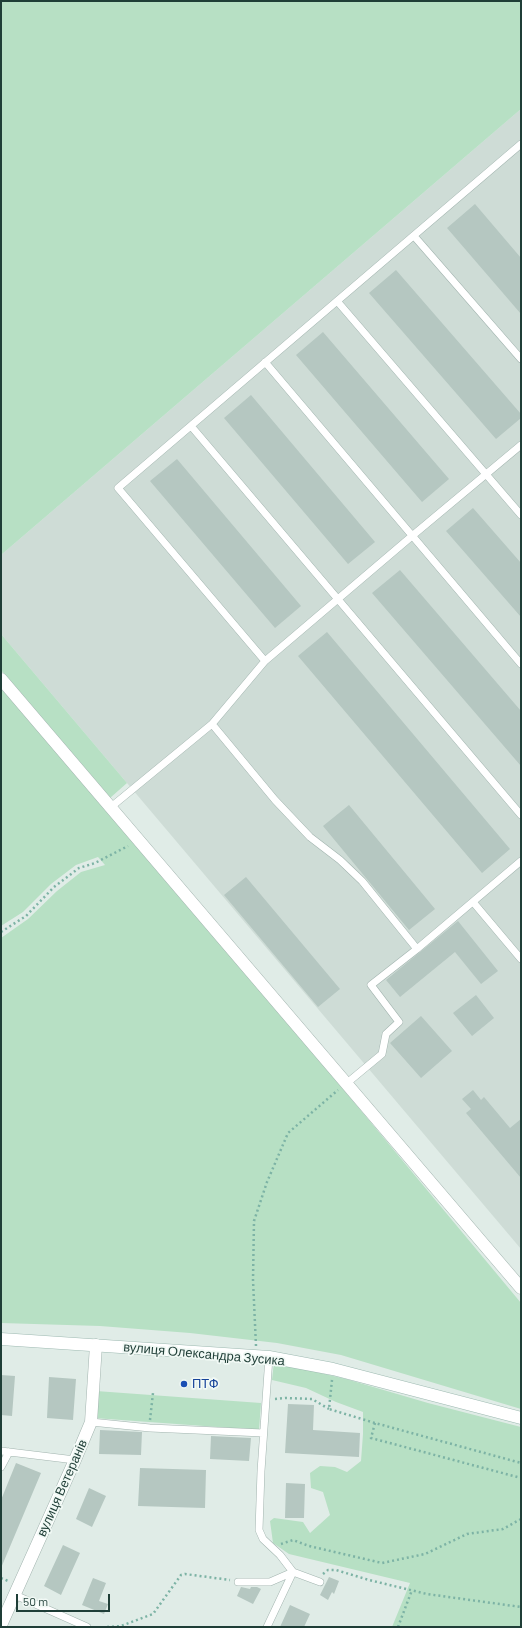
<!DOCTYPE html>
<html>
<head>
<meta charset="utf-8">
<style>
	body { margin:0 }
	#map { position:relative; width:522px; height:1628px; overflow:hidden; background:#e0ece7; font-family:Barlow,sans-serif }
	canvas { display:block }
	.frame { position:absolute; inset:0; border:2px solid #1f3e37; pointer-events:none }
	.scale { position:absolute; left:16px; top:1594px; width:94px; height:18px; box-sizing:border-box; border:2px solid #1f3e37; border-top:0; padding-left:5px; font-size:12px; line-height:14px; white-space:nowrap; color:#1f3e37; -webkit-text-stroke:3px #f1f9f5; paint-order:stroke }
</style>
</head>
<body>
<div id="map">
<canvas width="522" height="1628"></canvas>
<div class="frame"></div>
<div class="scale">50 m</div>
</div>
<script>
const ctx = document.querySelector('canvas').getContext('2d');
ctx.lineJoin = 'round';
function fillPath(path, color) { ctx.fillStyle = color; ctx.fill(path, 'evenodd'); }
const shape = rows => new Path2D(rows.map(r => 'M' + r).join(''));
function stroke(path, color, width, dash) { ctx.strokeStyle = color; ctx.lineWidth = width; ctx.lineCap = dash ? 'butt' : 'round'; ctx.setLineDash(dash || []); ctx.stroke(path); }
function label(font, color, halo, rows, align = 'center') {
  ctx.font = font + ' Barlow,sans-serif'; ctx.lineWidth = 3.5; ctx.setLineDash([]); ctx.textBaseline = 'middle'; ctx.strokeStyle = halo; ctx.fillStyle = color; for (const [text, x, y, turn = 0] of rows) {
    ctx.save(); ctx.translate(x, y); ctx.rotate((+turn || 0) * Math.PI / 180); ctx.textAlign = isNaN(turn) ? turn : align; if (halo) ctx.strokeText(text, 0, 0); ctx.fillText(text, 0, 0); ctx.restore();
  }
}
const built = shape([
	[521,109,521,1249,1,634,1,555]
]);
const green = shape([
	[1,1,521,1,521,109,1,555],
	[1,634,127,783,110,798,1,670],
	[1,686,289,1024,521,1303,521,1409,341,1355,277,1343,190,1333,100,1326,1,1323,1,938,28,919,57,891,81,872,105,865,98,857,76,865,51,884,23,912,1,926],
	[274,1362,346,1379,428,1403,521,1427,521,1627,392,1627,410,1583,289,1554,273,1543,270,1521,274,1518,303,1522,310,1533,330,1515,323,1492,311,1488,310,1473,320,1466,335,1467,347,1472,361,1461,363,1434,363,1412,336,1402,306,1388,272,1380],
	[96,1391,261,1403,259,1430,94,1418]
]);
const building = shape([
	[475,204,521,258,521,314,447,228],
	[396,270,521,414,521,418,496,439,369,293],
	[323,332,449,479,422,502,296,355],
	[251,395,375,542,348,564,224,418],
	[177,459,301,606,275,628,150,481],
	[473,508,521,563,521,617,446,531],
	[400,570,521,711,521,766,372,593],
	[327,632,510,849,482,873,298,656],
	[349,805,435,909,409,930,323,826],
	[246,877,340,989,318,1007,224,895],
	[458,921,498,971,481,984,455,952,400,997,386,980],
	[476,995,494,1018,472,1036,453,1013],
	[421,1016,452,1051,421,1078,390,1043],
	[473,1090,481,1100,484,1097,510,1128,521,1119,521,1178,466,1113,471,1109,462,1099],
	[1,1375,15,1376,12,1416,1,1415],
	[49,1377,76,1379,73,1420,47,1418],
	[288,1404,314,1405,313,1430,360,1433,359,1457,285,1453],
	[100,1430,142,1432,141,1455,99,1454],
	[211,1436,251,1438,249,1461,210,1459],
	[16,1463,41,1473,1,1568,1,1500],
	[140,1468,206,1470,205,1508,138,1506],
	[286,1483,305,1484,304,1518,285,1518],
	[89,1488,106,1496,92,1527,76,1519],
	[63,1545,80,1553,61,1595,44,1586],
	[329,1577,339,1581,334,1594,332,1592,328,1600,320,1595],
	[93,1578,106,1583,99,1601,108,1604,104,1614,82,1605],
	[241,1587,250,1589,251,1587,257,1587,261,1589,253,1604,237,1596],
	[290,1605,310,1614,304,1627,280,1627]
]);
const path = shape([
	[1,932,26,916,54,887,79,868,95,863,128,846],
	[256,1346,253,1280,254,1221,267,1182,288,1133,338,1090],
	[332,1380,329,1409,375,1423,521,1463],
	[275,1399,286,1398,312,1399,329,1409],
	[150,1420,153,1393],
	[375,1423,371,1438,521,1478],
	[281,1544,293,1540,309,1546,382,1563,425,1554,467,1534,503,1529,521,1519],
	[323,1574,328,1570,336,1570,369,1580,427,1594,521,1607],
	[1,1578,8,1581],
	[107,1627,121,1626,153,1614,181,1575,185,1574,230,1580],
	[398,1627,412,1590]
]);
const service = shape([
	[414,236,521,359],
	[337,301,521,515],
	[265,362,521,664],
	[191,426,521,815],
	[265,661,118,488,521,144],
	[111,807,212,724],
	[473,902,521,959],
	[417,949,362,881,340,860,310,837,275,800,212,724,265,661,412,536,521,445],
	[347,1083,382,1054,386,1034,399,1022,371,985,417,949,521,861],
	[91,1422,150,1428,263,1433],
	[1,1451,75,1460],
	[1,1467,9,1452],
	[238,1582,270,1582,293,1572,320,1582],
	[15,1595,87,1627],
	[267,1627,293,1572,280,1555,263,1539,259,1530,261,1471,269,1357]
]);
const minor = shape([
	[1,1625,75,1460,91,1422,96,1345]
]);
const tertiary = shape([
	[1,679,521,1288]
]);
const secondary = shape([
	[1,1339,269,1357,333,1369,521,1418]
]);
const markers = [
	[184,1384,4,"#1a4fb4"]
];
const streetNames = [
	["вулиця Олександра Зусика",204,1354,5],
	["вулиця Ветеранів",62,1488,-66]
];
const transitNames = [
	["ПТФ",192,1384]
];
fillPath(built, '#cedcd6');
fillPath(green, '#b7e0c4');
fillPath(building, '#b5c7c1');
stroke(service, '#a2b4af', 8);
stroke(minor, '#a2b4af', 13);
stroke(tertiary, '#a2b4af', 13);
stroke(secondary, '#9db9b1', 13);
stroke(path, '#7db3a5', 2.5, [2, 3]);
stroke(service, '#fff', 7);
stroke(minor, '#fff', 12);
stroke(tertiary, '#fff', 12);
stroke(secondary, '#fff', 12);
for (const [x, y, r, color] of markers) { const dot = new Path2D(); dot.arc(x, y, r, 0, 2 * Math.PI); ctx.fillStyle = color; ctx.fill(dot); stroke(dot, '#f1f9f5', 1.5); }
label('13px', '#1f3e37', '#f1f9f5', streetNames);
label('13px', '#164399', '#f1f9f5', transitNames, 'left');
</script>
</body>
</html>
